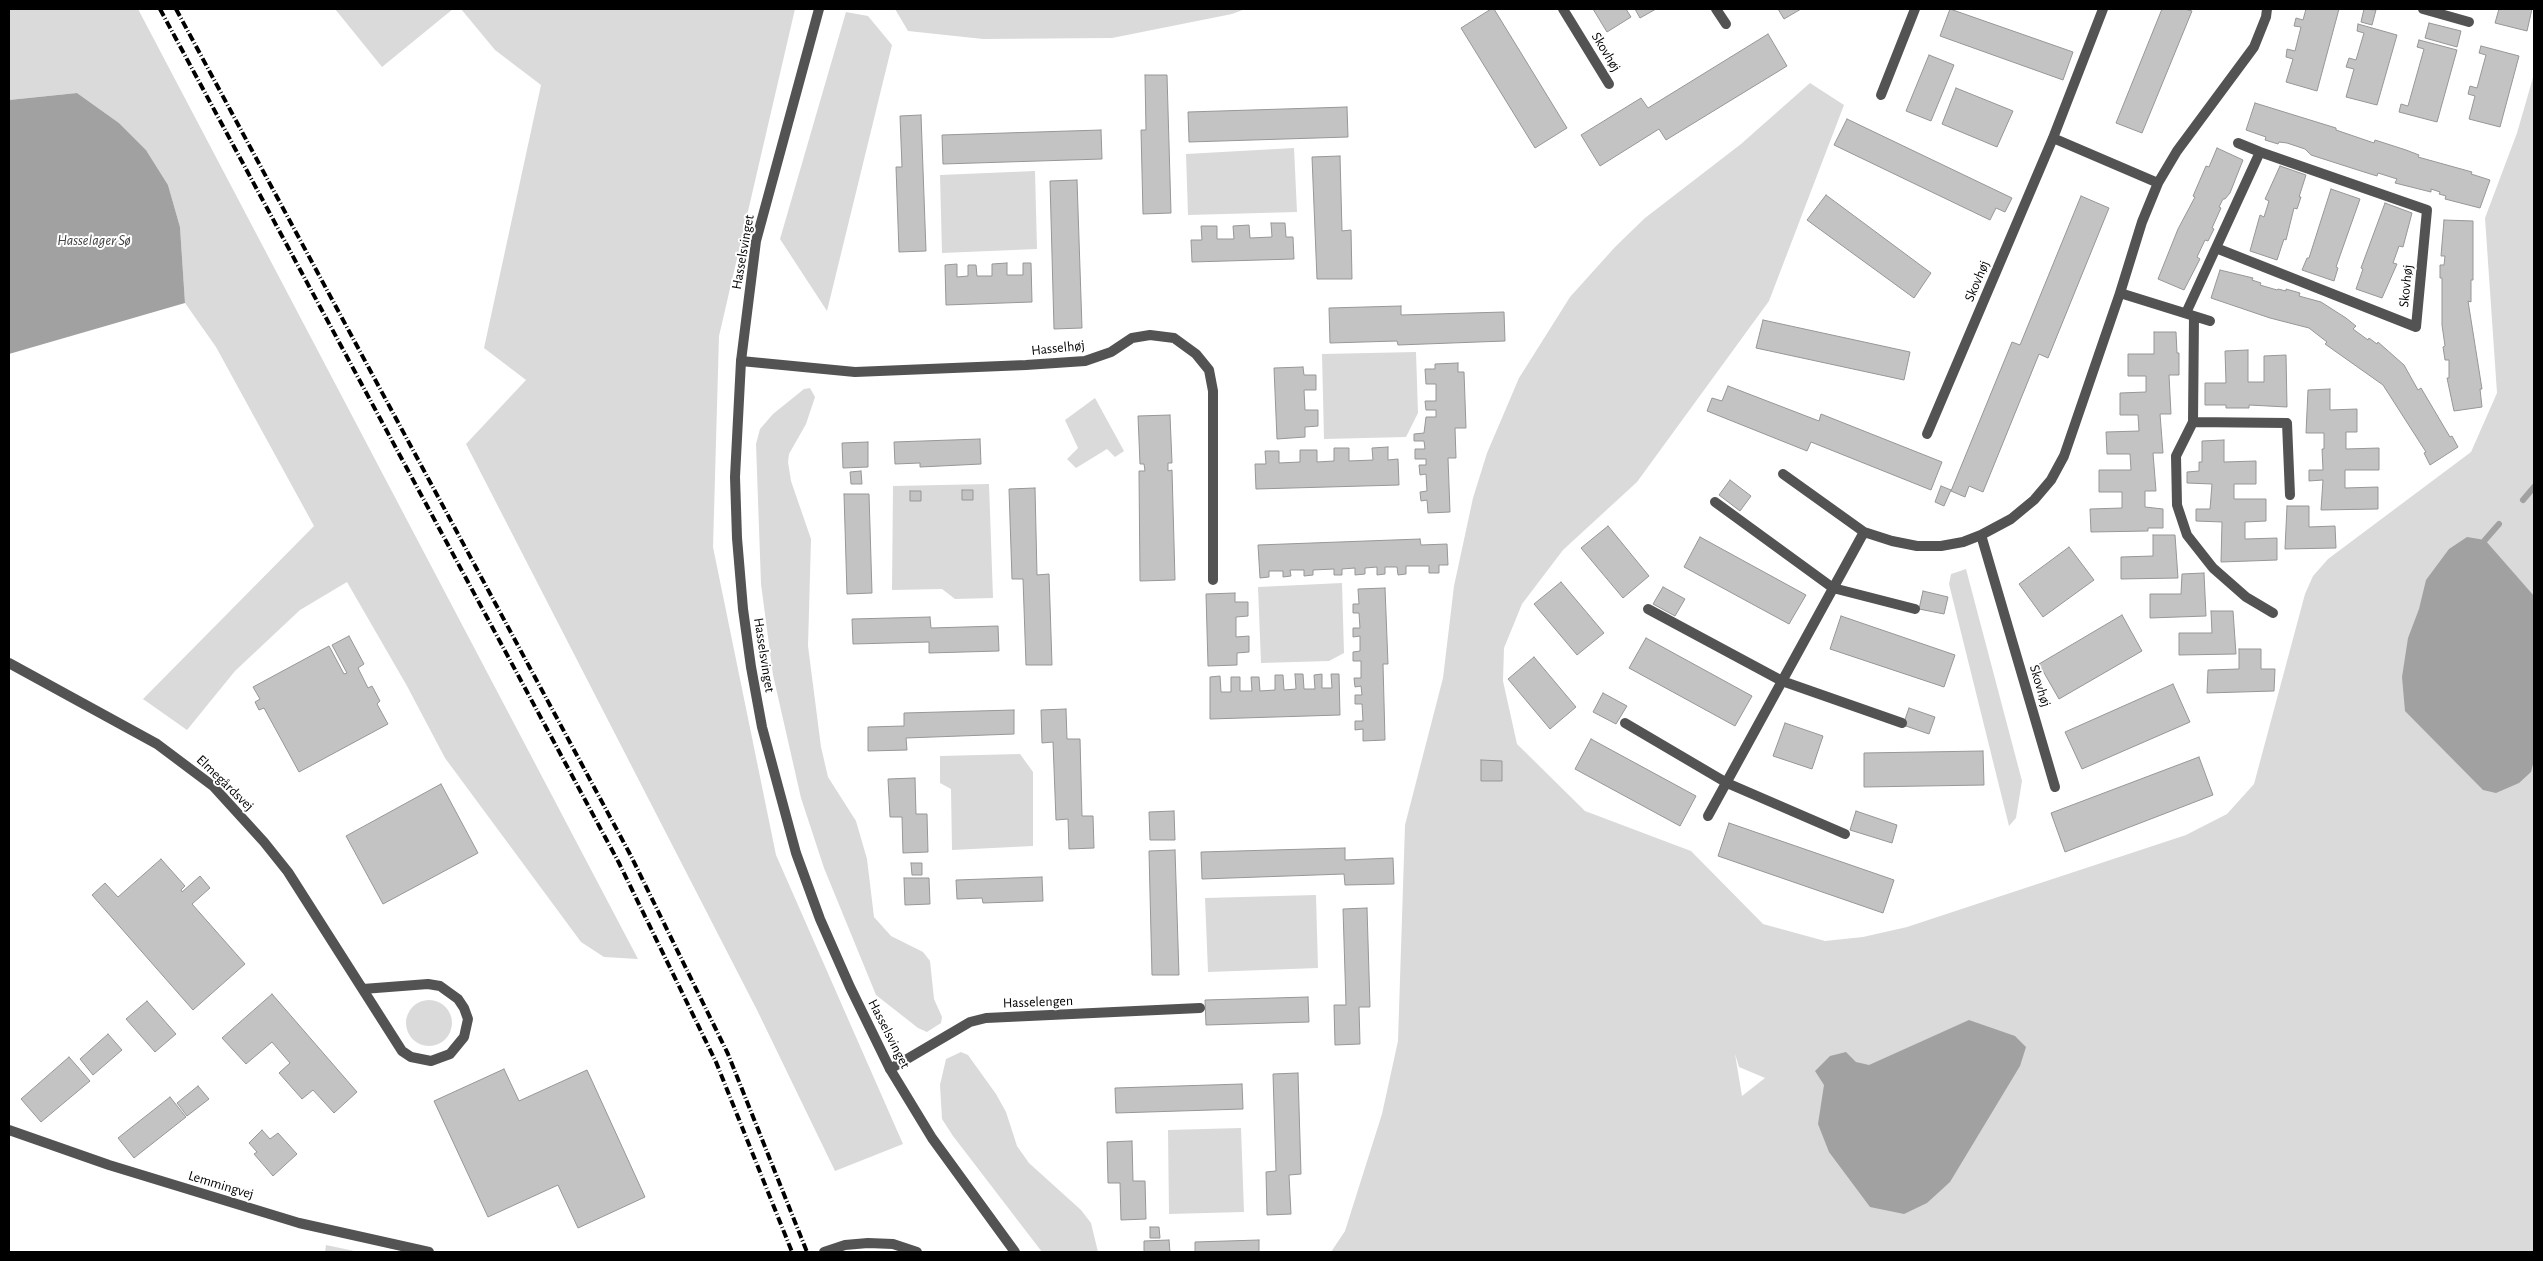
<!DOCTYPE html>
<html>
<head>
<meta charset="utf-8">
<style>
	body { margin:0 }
	#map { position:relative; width:2543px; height:1261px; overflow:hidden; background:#fff; font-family:"Alegreya Sans",sans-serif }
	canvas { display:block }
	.frame { position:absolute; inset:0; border:10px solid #000; pointer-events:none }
</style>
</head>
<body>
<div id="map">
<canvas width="2543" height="1261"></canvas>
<div class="frame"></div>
</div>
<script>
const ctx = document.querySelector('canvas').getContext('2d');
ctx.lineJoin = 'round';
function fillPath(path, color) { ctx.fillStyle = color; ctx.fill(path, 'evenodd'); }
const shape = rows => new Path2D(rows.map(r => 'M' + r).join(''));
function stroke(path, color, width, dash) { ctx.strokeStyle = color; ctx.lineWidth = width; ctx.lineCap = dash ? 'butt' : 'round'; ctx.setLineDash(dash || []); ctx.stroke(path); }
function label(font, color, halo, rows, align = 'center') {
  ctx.font = font + ' "Alegreya Sans",sans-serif'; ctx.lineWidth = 4; ctx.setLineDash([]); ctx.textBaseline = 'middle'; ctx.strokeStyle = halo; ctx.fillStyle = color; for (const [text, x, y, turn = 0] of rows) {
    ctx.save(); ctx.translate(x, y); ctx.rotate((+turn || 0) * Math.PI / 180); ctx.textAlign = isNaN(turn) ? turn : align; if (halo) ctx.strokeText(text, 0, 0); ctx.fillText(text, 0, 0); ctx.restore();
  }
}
const green = shape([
	[9,9,138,9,638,959,604,957,581,942,445,758,407,686,347,582,300,610,235,671,187,730,143,699,314,526,216,347,185,303,180,227,168,185,146,150,119,123,77,93,9,100],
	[335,9,453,9,382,67],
	[461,9,795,9,719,336,713,547,776,855,903,1144,835,1171,757,1010,466,444,526,380,484,348,541,85,495,50],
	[895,9,1245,9,1232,14,1112,38,983,39,908,31],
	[846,12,868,16,892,45,827,311,780,239],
	[2534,74,2534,1252,1331,1252,1345,1231,1382,1114,1398,1041,1405,825,1443,678,1454,586,1473,498,1487,453,1519,378,1570,297,1615,247,1645,218,1741,144,1810,83,1844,105,1769,301,1637,482,1563,550,1522,604,1504,648,1503,681,1517,744,1585,811,1691,851,1763,924,1825,941,1863,937,1907,927,2186,835,2227,814,2254,784,2305,594,2313,576,2328,559,2471,452,2497,393,2485,218,2517,133],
	[1735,1054,1739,1067,1765,1078,1742,1096],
	[1294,148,1297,212,1188,215,1186,154],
	[1035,171,1037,249,942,253,940,175],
	[1416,352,1418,413,1406,437,1324,439,1322,354],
	[810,388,815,397,806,424,789,454,788,462,791,481,811,539,808,646,821,747,828,777,856,821,867,859,874,917,891,936,923,952,930,961,934,999,942,1017,941,1023,927,1032,918,1028,876,995,824,868,801,798,773,675,761,584,756,444,760,429,773,414,804,389],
	[1095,398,1124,451,1115,457,1107,449,1076,468,1067,459,1078,448,1065,420],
	[989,484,993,598,955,599,942,589,892,590,893,486],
	[1966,569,2022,781,2016,818,2009,826,1949,584,1951,574],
	[1342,583,1344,653,1329,661,1261,663,1258,587],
	[1020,754,1033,772,1033,846,952,850,951,789,940,783,940,756],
	[1316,895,1318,968,1208,972,1205,898],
	'406 1023a23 23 0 1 1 46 0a23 23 0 1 1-46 0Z',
	[961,1052,968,1055,996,1094,1006,1112,1017,1146,1029,1163,1081,1210,1091,1223,1098,1252,1042,1252,953,1136,942,1119,940,1085,946,1059],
	[1241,1128,1244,1212,1169,1214,1168,1130],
	[326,1245,359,1252,325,1252]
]);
const water = shape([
	[77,93,119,123,146,150,168,185,180,227,185,303,9,354,9,100],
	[2467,537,2485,540,2534,596,2534,760,2531,772,2519,783,2496,793,2483,790,2405,711,2402,677,2408,638,2419,609,2426,580,2449,549],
	[1969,1020,2015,1036,2026,1047,2020,1066,1950,1182,1927,1203,1904,1214,1870,1207,1829,1152,1818,1124,1824,1085,1815,1071,1830,1056,1846,1052,1856,1062,1869,1065]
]);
const stream = shape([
	[2523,500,2534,487],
	[2485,540,2499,524]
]);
const building = shape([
	[1491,9,1494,9,1567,128,1535,148,1461,28,1491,9],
	[1593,9,1626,9,1631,17,1607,32,1593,9],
	[1635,9,1656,9,1640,18,1635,9],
	[1778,9,1801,9,1784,19,1778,9],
	[1950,9,2073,52,2063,80,1940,36,1950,9],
	[2162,9,2185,9,2192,11,2142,133,2116,123,2162,9],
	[2306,9,2339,9,2317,91,2286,82,2293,59,2286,57,2287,49,2295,51,2301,27,2294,26,2296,18,2303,20,2306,9],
	[2364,9,2376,10,2372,25,2361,22,2364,9],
	[2499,9,2532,9,2527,31,2495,23,2499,9],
	[2429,23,2461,31,2457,47,2425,38,2429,23],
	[2358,24,2397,35,2377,105,2346,97,2354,69,2346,67,2349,58,2356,60,2364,33,2357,31,2358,24],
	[1768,34,1787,66,1666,140,1659,129,1600,166,1581,135,1641,98,1648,108,1768,34],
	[2419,40,2457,50,2437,122,2399,112,2401,104,2408,106,2424,49,2417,47,2419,40],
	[2481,46,2519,56,2500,127,2469,119,2475,96,2468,94,2470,86,2477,88,2486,55,2479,53,2481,46],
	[1929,55,1954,65,1931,121,1906,111,1929,55],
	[1145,75,1167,75,1171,213,1143,214,1141,130,1146,130,1145,75],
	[1956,88,2013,111,1997,147,1942,124,1956,88],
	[2255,103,2336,128,2336,130,2374,143,2375,140,2406,150,2419,155,2418,157,2472,172,2471,174,2490,180,2480,208,2445,199,2446,196,2439,194,2440,192,2431,189,2431,192,2395,183,2397,179,2378,173,2377,176,2364,172,2311,155,2305,149,2287,143,2279,142,2278,144,2265,140,2266,137,2246,130,2255,103],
	[1347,107,1348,137,1189,142,1188,112,1347,107],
	[921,115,926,251,899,252,896,167,902,167,900,116,921,115],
	[1847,119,2012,198,2005,212,1996,208,1990,220,1834,145,1847,119],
	[1101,130,1102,159,943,164,942,135,1101,130],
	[2217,148,2243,160,2230,193,2225,199,2223,199,2219,207,2221,208,2212,228,2214,229,2208,241,2205,240,2197,257,2200,259,2184,290,2158,279,2178,229,2195,197,2193,196,2206,166,2209,167,2217,148],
	[1340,156,1342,231,1351,230,1352,279,1317,279,1312,157,1340,156],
	[2280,166,2306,175,2299,197,2301,197,2297,209,2294,208,2286,240,2284,239,2277,260,2250,251,2260,215,2264,217,2269,201,2265,199,2280,166],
	[1077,180,1082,328,1054,329,1050,181,1077,180],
	[2331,189,2360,199,2336,267,2338,268,2334,281,2302,270,2307,258,2309,258,2331,189],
	[1826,195,1931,273,1914,298,1807,220,1826,195],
	[2081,196,2109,208,2048,358,2039,354,1983,492,1969,486,1965,497,1951,491,2012,342,2020,345,2081,196],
	[2385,203,2412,213,2403,247,2399,246,2393,263,2397,264,2382,298,2356,289,2363,269,2361,268,2385,203],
	[2444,220,2473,221,2473,280,2471,280,2471,302,2468,301,2482,389,2480,389,2482,407,2454,411,2447,378,2449,378,2449,360,2445,360,2443,347,2445,346,2442,325,2442,278,2440,278,2440,265,2444,265,2445,256,2441,256,2444,220],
	[1271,223,1285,223,1286,237,1293,237,1294,259,1192,262,1191,240,1202,240,1201,226,1217,226,1217,239,1234,239,1233,226,1249,225,1250,238,1272,237,1271,223],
	[1007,263,1007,275,1023,275,1023,263,1031,263,1032,302,946,305,945,265,957,264,957,277,968,276,968,265,976,265,977,276,992,276,992,264,1007,263],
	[2220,270,2253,278,2252,280,2261,283,2260,285,2277,290,2278,289,2286,291,2286,289,2300,293,2299,296,2321,302,2346,318,2356,326,2353,329,2368,340,2369,338,2377,344,2378,342,2404,365,2418,390,2421,388,2450,437,2452,436,2458,447,2430,465,2424,453,2426,452,2383,385,2325,344,2327,342,2309,328,2270,318,2211,298,2220,270],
	[1401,306,1401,315,1504,312,1505,341,1398,345,1397,341,1330,343,1329,308,1401,306],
	[1763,320,1910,352,1904,380,1756,348,1763,320],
	[2154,332,2176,332,2177,353,2179,353,2179,375,2169,375,2171,414,2160,414,2163,453,2153,453,2156,491,2145,491,2145,507,2163,509,2163,528,2148,528,2148,531,2091,532,2090,509,2122,508,2122,492,2099,492,2099,470,2131,470,2130,454,2107,454,2106,432,2139,431,2138,415,2120,415,2120,393,2146,392,2146,376,2128,376,2128,354,2154,354,2154,332],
	[2248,350,2248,382,2264,382,2264,356,2286,355,2287,407,2249,405,2249,408,2226,408,2226,405,2205,405,2205,383,2226,383,2225,351,2248,350],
	[1458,363,1458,372,1464,372,1466,428,1455,428,1456,458,1448,458,1450,512,1428,513,1427,500,1421,501,1420,492,1427,491,1426,474,1420,475,1419,465,1426,465,1426,459,1415,459,1415,449,1425,449,1424,441,1414,441,1414,434,1424,433,1426,417,1436,417,1436,410,1426,410,1425,401,1436,401,1436,384,1426,384,1425,369,1435,369,1435,364,1458,363],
	[1303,367,1304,375,1316,375,1316,390,1304,390,1305,410,1318,410,1318,426,1305,427,1305,437,1277,439,1274,368,1303,367],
	[1728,386,1819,421,1821,414,1942,462,1931,490,1811,442,1807,451,1707,411,1712,398,1722,401,1728,386],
	[2330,389,2330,410,2357,409,2357,432,2346,432,2346,449,2379,448,2379,470,2345,470,2345,488,2378,487,2378,509,2321,510,2323,480,2309,481,2309,470,2323,470,2322,449,2324,449,2324,433,2306,433,2308,390,2330,389],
	[1170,415,1172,463,1168,463,1168,471,1172,470,1175,580,1140,581,1139,471,1145,471,1144,464,1140,464,1138,416,1170,415],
	[980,439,981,464,920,467,920,463,895,464,894,442,980,439],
	[2224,440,2224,462,2256,461,2256,484,2234,484,2234,499,2266,499,2266,521,2245,522,2245,539,2277,538,2277,560,2221,562,2222,522,2196,521,2196,509,2210,509,2212,484,2187,483,2187,472,2199,471,2199,462,2202,462,2202,441,2224,440],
	[868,442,868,467,843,468,842,443,868,442],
	[1388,447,1388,460,1398,459,1399,485,1256,489,1255,464,1266,464,1265,451,1279,451,1279,463,1300,462,1300,450,1317,450,1317,462,1334,461,1334,448,1349,448,1349,461,1373,460,1372,448,1388,447],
	[861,471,862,484,851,484,850,472,861,471],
	[1730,480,1751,496,1740,511,1719,495,1730,480],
	[1941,486,1951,490,1944,506,1935,502,1941,486],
	[1035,488,1037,575,1049,574,1052,665,1026,665,1023,579,1012,579,1009,489,1035,488],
	[962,490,973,490,973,500,962,500,962,490],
	[910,491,921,491,921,501,910,501,910,491],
	[844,494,869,494,872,593,847,594,844,494],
	[2287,506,2309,506,2309,527,2335,526,2336,548,2285,549,2287,506],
	[1608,526,1649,576,1623,598,1581,548,1608,526],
	[2153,535,2175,535,2178,578,2121,579,2121,557,2153,556,2153,535],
	[1700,537,1806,595,1789,624,1684,567,1700,537],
	[1420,539,1421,545,1447,544,1448,565,1439,565,1439,573,1429,573,1429,566,1406,566,1406,574,1398,575,1397,567,1385,567,1385,574,1377,575,1377,567,1365,568,1365,574,1355,575,1355,568,1342,569,1342,575,1334,575,1334,569,1313,570,1313,575,1304,576,1304,570,1290,570,1291,576,1283,577,1283,571,1269,571,1269,577,1260,578,1258,545,1420,539],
	[2069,547,2094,580,2043,617,2019,584,2069,547],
	[2204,573,2206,616,2150,618,2150,594,2181,594,2182,574,2204,573],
	[1561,582,1604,633,1577,655,1534,604,1561,582],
	[1663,587,1685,599,1675,616,1653,604,1663,587],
	[1385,588,1388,664,1383,664,1385,740,1363,741,1363,729,1355,730,1355,721,1363,721,1362,704,1355,704,1355,695,1362,695,1361,686,1355,687,1354,678,1361,678,1361,661,1353,661,1353,652,1360,651,1360,636,1353,637,1353,628,1360,628,1359,613,1353,613,1353,604,1359,604,1358,589,1385,588],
	[1923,591,1948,597,1944,614,1919,609,1923,591],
	[1235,593,1235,602,1248,602,1248,616,1236,617,1236,637,1249,636,1249,652,1237,653,1237,665,1208,666,1206,594,1235,593],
	[2211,611,2233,611,2236,654,2179,655,2179,633,2212,633,2211,611],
	[2122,615,2142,651,2059,699,2039,664,2122,615],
	[1841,616,1955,655,1944,687,1830,649,1841,616],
	[930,617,931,628,998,626,999,651,929,653,929,642,853,644,852,619,930,617],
	[349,636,364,664,358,668,368,688,372,686,380,701,377,704,388,724,299,772,264,708,259,710,255,702,260,699,253,687,329,646,344,674,347,673,332,645,349,636],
	[1646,638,1752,696,1735,726,1629,668,1646,638],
	[2239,649,2261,649,2261,669,2275,669,2274,691,2207,693,2208,670,2239,669,2239,649],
	[1534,657,1576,707,1550,729,1508,679,1534,657],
	[1295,674,1303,674,1304,689,1315,689,1314,675,1322,674,1322,688,1332,688,1331,674,1339,674,1340,715,1210,719,1210,677,1220,676,1221,692,1231,692,1231,677,1240,677,1240,691,1252,691,1251,677,1259,677,1260,691,1275,690,1275,675,1283,675,1284,690,1296,689,1295,674],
	[2173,684,2190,722,2082,769,2065,732,2173,684],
	[1603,693,1627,706,1616,724,1593,712,1603,693],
	[1909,708,1935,717,1929,734,1903,725,1909,708],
	[1066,709,1067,739,1080,739,1082,816,1093,816,1094,848,1069,849,1068,819,1056,820,1053,742,1042,743,1041,710,1066,709],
	[1014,710,1014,734,906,738,907,750,868,751,868,727,904,726,904,713,1014,710],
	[1785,723,1823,736,1812,769,1773,756,1785,723],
	[1591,739,1696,796,1680,826,1575,769,1591,739],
	[1983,751,1984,785,1864,787,1864,753,1983,751],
	[2199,757,2213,795,2065,852,2051,813,2199,757],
	[1481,760,1502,761,1502,781,1481,781,1481,760],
	[915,778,916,814,927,814,928,852,903,853,902,817,890,817,888,779,915,778],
	[441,784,478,853,383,904,346,836,441,784],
	[1174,811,1175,840,1150,840,1149,812,1174,811],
	[1856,811,1897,825,1892,843,1850,830,1856,811],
	[1729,823,1894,880,1883,913,1718,856,1729,823],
	[1345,848,1345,860,1393,858,1394,884,1345,885,1344,874,1202,879,1201,852,1345,848],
	[1175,850,1179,975,1152,975,1149,851,1175,850],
	[161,859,185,886,181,890,182,892,200,876,210,888,192,904,245,964,193,1010,92,895,105,883,118,897,161,859],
	[911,863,922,863,922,875,912,875,911,863],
	[1042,877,1043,901,983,903,982,898,957,899,956,880,1042,877],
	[904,878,929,878,930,904,905,905,904,878],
	[1367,908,1370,1007,1359,1007,1360,1044,1335,1045,1334,1005,1346,1005,1343,909,1367,908],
	[272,994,357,1092,334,1113,313,1090,302,1099,279,1073,290,1063,272,1042,246,1064,222,1038,272,994],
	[1308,997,1309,1022,1206,1025,1205,1000,1308,997],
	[147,1001,176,1034,155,1052,126,1019,147,1001],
	[108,1034,122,1050,93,1075,80,1059,108,1034],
	[69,1057,90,1081,41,1122,21,1099,69,1057],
	[504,1069,519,1101,587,1070,645,1197,578,1228,558,1185,488,1217,434,1101,504,1069],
	[1298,1073,1301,1174,1289,1175,1291,1214,1267,1215,1266,1172,1276,1171,1273,1074,1298,1073],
	[1242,1084,1243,1109,1116,1113,1115,1088,1242,1084],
	[198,1086,209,1099,187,1116,177,1103,198,1086],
	[170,1097,186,1117,134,1158,118,1138,170,1097],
	[262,1130,270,1139,278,1133,297,1154,273,1176,254,1154,257,1152,249,1143,262,1130],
	[1132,1141,1133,1181,1145,1181,1146,1219,1121,1220,1120,1183,1108,1183,1107,1142,1132,1141],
	[1150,1227,1159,1227,1160,1238,1150,1238,1150,1227],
	[1169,1240,1170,1252,1144,1252,1144,1241,1169,1240],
	[1259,1240,1259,1252,1195,1252,1195,1242,1259,1240]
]);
const minor = shape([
	[1563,9,1609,84],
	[1716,9,1726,24],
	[2423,9,2469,22],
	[1881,95,1915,9],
	[2053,138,2158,183],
	[2216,248,2416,327,2427,210,2260,152,2238,143],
	[2120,293,2210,321],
	[2186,313,2260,152],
	[2194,316,2193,422,2176,456,2177,505,2187,535,2213,568,2246,597,2273,613],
	[741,361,855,372,1026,365,1085,361,1111,352,1132,338,1150,335,1174,338,1196,354,1209,370,1213,391,1213,580],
	[2193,422,2287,423,2290,495],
	[1927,434,2053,138,2103,9],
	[1783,474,1864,532,1892,541,1917,546,1941,546,1963,542,1981,535,2011,519,2034,500,2051,480,2064,456,2120,293,2142,222,2158,183,2177,151,2254,47,2266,17,2267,9],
	[1715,502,1833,588,1915,609],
	[1981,535,2055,787],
	[1648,609,1782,681,1902,723],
	[9,663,157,744,213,786,264,842,288,872,402,1051,411,1057,431,1061,450,1054,464,1037,468,1019,464,1008,458,999,440,986,428,984,363,989],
	[1625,723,1727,783,1845,834],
	[1708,816,1864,532],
	[890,1069,970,1022,986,1018,1200,1008]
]);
const tertiary = shape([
	[819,9,756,241,741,361,735,477,737,538,743,609,751,667,762,727,796,853,820,919,850,987,890,1069,932,1138,1015,1252],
	[9,1130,109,1165,299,1223,429,1252],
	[824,1252,845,1245,868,1243,893,1244,917,1252]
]);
const rail = shape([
	[160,9,619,863,716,1062,792,1252],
	[176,9,631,856,728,1054,807,1252]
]);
const streetNames = [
	["Skovhøj",1606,52,59],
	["Hasselsvinget",743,252,-80],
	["Skovhøj",1977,281,-67],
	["Skovhøj",2406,286,-84],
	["Hasselhøj",1058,348,-6],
	["Hasselsvinget",764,655,81],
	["Skovhøj",2040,686,73],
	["Elmegårdsvej",225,783,44],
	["Hasselengen",1038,1002,-2],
	["Hasselsvinget",889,1034,63],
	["Lemmingvej",221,1185,17]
];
const waterNames = [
	["Hasselager Sø",94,240]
];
fillPath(green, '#dadada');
fillPath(water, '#a1a1a1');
stroke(stream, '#a1a1a1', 6);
fillPath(building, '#c3c3c3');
stroke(building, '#979797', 1);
stroke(minor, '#535353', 10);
stroke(tertiary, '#535353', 10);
stroke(rail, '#000', 4, [8, 2.5, 1, 2.5]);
label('14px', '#000', '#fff', streetNames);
label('italic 15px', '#424242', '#fff', waterNames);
</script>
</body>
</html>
